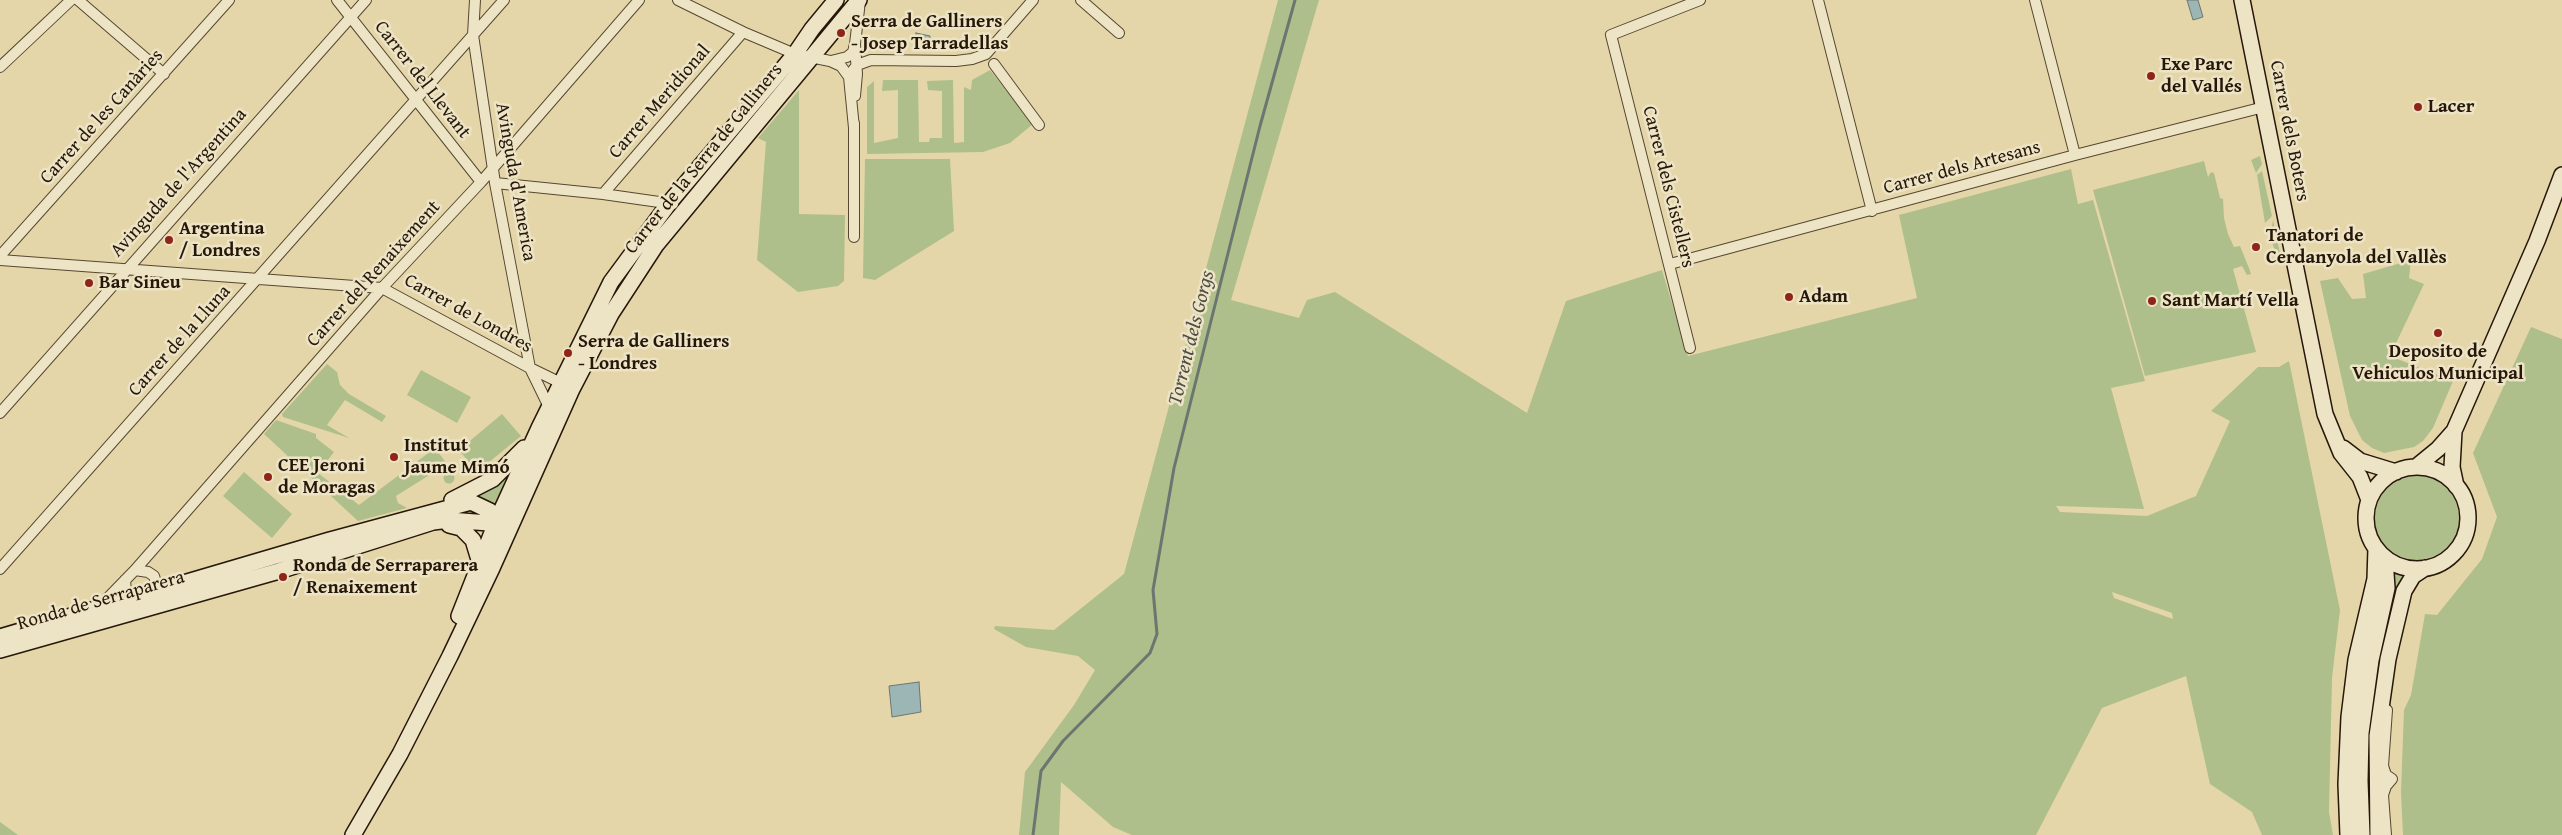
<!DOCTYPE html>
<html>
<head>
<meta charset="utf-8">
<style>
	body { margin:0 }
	canvas { display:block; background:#e4d6a8 }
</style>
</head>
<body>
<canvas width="2562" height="835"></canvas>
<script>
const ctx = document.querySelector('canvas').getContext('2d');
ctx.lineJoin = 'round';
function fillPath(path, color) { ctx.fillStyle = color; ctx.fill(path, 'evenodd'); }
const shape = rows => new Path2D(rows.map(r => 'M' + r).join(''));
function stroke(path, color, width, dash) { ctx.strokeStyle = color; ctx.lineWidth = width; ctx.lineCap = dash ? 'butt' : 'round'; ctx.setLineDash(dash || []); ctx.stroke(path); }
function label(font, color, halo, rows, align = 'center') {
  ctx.font = font + ' "Gentium Book Plus",serif'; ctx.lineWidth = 5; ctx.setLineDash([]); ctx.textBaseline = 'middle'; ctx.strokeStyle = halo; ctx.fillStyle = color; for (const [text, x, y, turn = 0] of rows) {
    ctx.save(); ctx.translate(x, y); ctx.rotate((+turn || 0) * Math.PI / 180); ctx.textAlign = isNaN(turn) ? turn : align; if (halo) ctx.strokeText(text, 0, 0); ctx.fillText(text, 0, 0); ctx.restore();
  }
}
const green = shape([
	[1278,0,1319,0,1231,300,1299,318,1307,300,1335,292,1527,413,1566,301,1662,270,1688,356,1917,298,1899,215,2071,169,2078,204,2093,200,2145,381,2111,388,2144,509,2056,506,2060,512,2147,516,2196,496,2230,421,2211,411,2258,367,2279,367,2289,361,2340,610,2332,678,2329,812,2333,835,2262,835,2252,812,2210,784,2186,676,2102,708,2036,835,1132,835,1113,827,1061,782,1059,835,1019,835,1025,772,1074,705,1095,670,1078,656,1026,647,994,629,995,626,1054,630,1124,574],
	[2112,592,2172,613,2173,619,2114,598],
	[990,70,1033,124,1010,143,983,152,867,154,867,87,874,81,874,143,898,138,898,90,882,91,883,80,918,80,919,142,929,142,930,138,942,138,942,91,928,90,927,81,953,80,954,143,964,142,964,87,971,90,972,80],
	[799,90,799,214,845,215,844,281,838,286,798,292,757,260,766,142,758,138],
	[2260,156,2262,164,2256,173,2251,160],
	[865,159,950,159,954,231,875,280,863,278],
	[2204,161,2208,177,2211,172,2214,173,2220,198,2223,199,2224,218,2228,234,2234,247,2240,246,2249,268,2251,274,2247,275,2242,266,2233,269,2256,352,2145,376,2093,190],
	[2262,171,2272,216,2265,223,2257,175],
	[2273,220,2282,263,2280,264,2270,237],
	[2411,260,2409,278,2424,284,2390,356,2453,381,2433,428,2423,441,2414,447,2384,453,2372,448,2362,440,2350,416,2320,281,2338,278,2352,299,2366,298,2363,274],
	[2531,327,2562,339,2562,835,2403,835,2401,792,2404,710,2411,695,2425,614,2437,615,2482,559,2497,517,2473,453],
	[327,364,337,372,340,385,349,394,386,416,382,422,345,400,327,425,349,438,283,417,282,414],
	[421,370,471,397,457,423,407,395],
	[502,414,521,436,477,472,459,450],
	[276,420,316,434,316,438,334,452,318,473,359,505,435,448,447,464,396,496,398,503,407,508,358,521,264,434],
	[514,464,494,510,468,498],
	[244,472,292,514,272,538,223,496],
	'443.5 478a5.5 5.5 0 1 1 11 0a5.5 5.5 0 1 1-11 0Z',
	'2375 518a42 42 0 1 1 84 0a42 42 0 1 1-84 0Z',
	[2394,574,2404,576,2395,597,2391,595],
	[0,822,18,835,0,835]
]);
const water = shape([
	[2187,0,2198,0,2203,17,2193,20,2187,0],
	[916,33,930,36,929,44,916,42,916,33],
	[919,682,921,712,892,717,889,686,919,682]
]);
const stream = shape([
	[1033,835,1041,771,1063,741,1150,653,1157,634,1153,590,1174,468,1260,126,1295,0]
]);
const street = shape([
	[78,0,164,74],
	[337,0,481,182],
	[475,0,473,35,495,183,530,368,565,385],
	[678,0,743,32,795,54,830,61,841,66,849,77,854,128],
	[1081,0,1119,33],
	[1818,0,1872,211],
	[2035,0,2075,155],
	[831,61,847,57,853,52,855,44],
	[994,64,1039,125],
	[0,67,71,0],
	[853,70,857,65,871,60,956,61,972,59,986,54,1033,0],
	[855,96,857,74,855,44,860,1],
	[495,183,603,194,673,204],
	[603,194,743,32],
	[854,237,854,123],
	[0,256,229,0],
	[0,260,382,288,530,368,549,407],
	[1670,264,2075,155,2264,107],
	[1690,348,1611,35,1700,0],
	[0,413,366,0],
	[0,569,504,0],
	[135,570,382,288,481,182,639,0],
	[125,580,126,592,132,602],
	[100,606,135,570,148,572,154,576,160,596],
	[2386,835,2383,795,2386,786,2392,779,2386,775,2383,766,2387,710]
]);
const secondary = shape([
	[2242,0,2325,414,2341,453,2360,477,2369,500],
	[2454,431,2452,467,2456,486],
	[2343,448,2360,461,2396,472],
	[2416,467,2438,449,2454,431,2537,241,2562,175],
	'2366 518a51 51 0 1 1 102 0a51 51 0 1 1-102 0Z',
	[452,500,493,479,524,448],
	[449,525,461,528,473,540,480,563],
	[459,616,497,520,539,428,611,282,670,202,795,54,812,29,836,0],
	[0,637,330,540,471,502,490,511,497,520,499,527],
	[0,650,279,571,433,522,449,520,489,523,503,515],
	[353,835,400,754,450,656,492,568,572,389,611,314,656,245,859,0],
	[2348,835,2346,784,2349,717,2356,660,2375,579,2376,548],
	[2362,835,2360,781,2361,733,2371,660,2387,588,2385,558],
	[2378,835,2377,736,2388,659,2404,591,2413,576,2425,568]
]);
const markers = [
	[841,33,5,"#8f2418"],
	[2151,76,5,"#8f2418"],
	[2418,107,5,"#8f2418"],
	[169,240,5,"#8f2418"],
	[2256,247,5,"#8f2418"],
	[89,283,5,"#8f2418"],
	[1789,297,5,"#8f2418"],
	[2152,301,5,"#8f2418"],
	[2438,333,5,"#8f2418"],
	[568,353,5,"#8f2418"],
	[394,457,5,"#8f2418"],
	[268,477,5,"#8f2418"],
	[283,577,5,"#8f2418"]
];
const poiNames = [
	["Serra de Galliners",851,22],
	["- Josep Tarradellas",851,44],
	["Exe Parc",2161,65],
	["del Vallés",2161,87],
	["Lacer",2428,107],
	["Argentina",179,229],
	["/ Londres",179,251],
	["Tanatori de",2266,236],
	["Cerdanyola del Vallès",2266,258],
	["Bar Sineu",99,283],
	["Adam",1799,297],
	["Sant Martí Vella",2162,301],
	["Serra de Galliners",578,342],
	["- Londres",578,364],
	["Deposito de",2438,352,"center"],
	["Vehiculos Municipal",2438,374,"center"],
	["Institut",404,446],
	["Jaume Mimó",404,468],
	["CEE Jeroni",278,466],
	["de Moragas",278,488],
	["Ronda de Serraparera",293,566],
	["/ Renaixement",293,588]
];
const streetNames = [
	["Carrer del Llevant",422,80,52],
	["Carrer Meridional",660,102,-49],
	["Carrer de les Canàries",102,117,-48],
	["Carrer dels Boters",2289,131,79],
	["Carrer de la Serra de Galliners",704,159,-51],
	["Carrer dels Artesans",1962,168,-15],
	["Avinguda d'America",515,182,80],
	["Avinguda de l'Argentina",179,183,-48],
	["Carrer dels Cistellers",1668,187,76],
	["Carrer del Renaixement",374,274,-48],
	["Carrer de Londres",468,314,29],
	["Carrer de la Lluna",180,341,-48],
	["Ronda de Serraparera",101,601,-16]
];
const waterNames = [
	["Torrent dels Gorgs",1192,338,-76]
];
fillPath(green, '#afbf8b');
fillPath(water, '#9bb6b4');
stroke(water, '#6c7670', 1);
stroke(stream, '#6c7670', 3);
stroke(street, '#564731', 12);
stroke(secondary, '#261709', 18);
stroke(street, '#ede4c6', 10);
stroke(secondary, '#ede4c6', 15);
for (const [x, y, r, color] of markers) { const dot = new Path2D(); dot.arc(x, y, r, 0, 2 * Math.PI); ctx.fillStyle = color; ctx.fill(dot); stroke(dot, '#ede4c6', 2); }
label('bold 19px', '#261709', '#ede4c6', poiNames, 'left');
label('19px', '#261709', '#ede4c6', streetNames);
label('italic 20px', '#4f4f45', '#ede4c6', waterNames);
</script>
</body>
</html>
